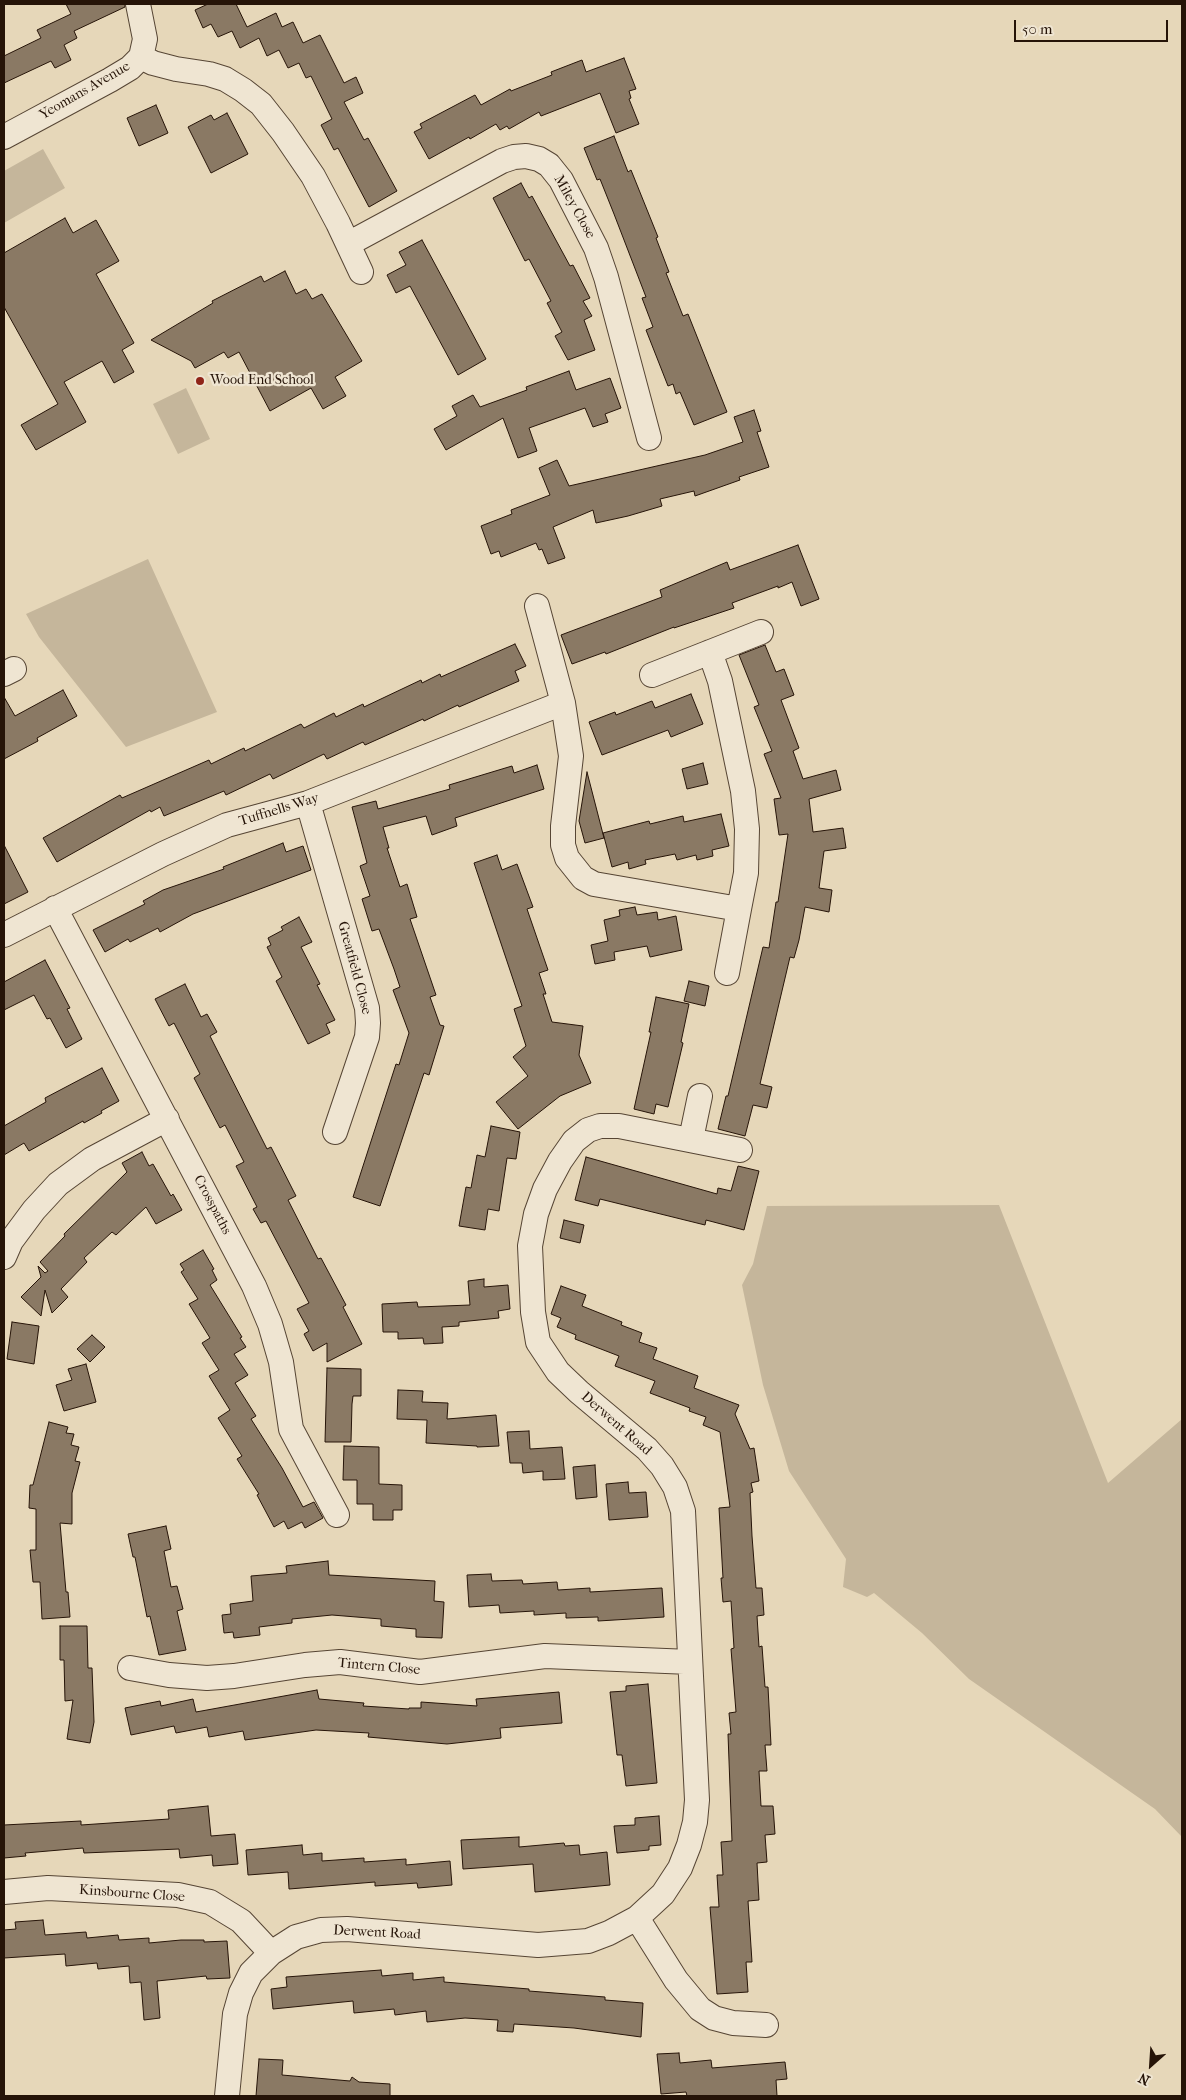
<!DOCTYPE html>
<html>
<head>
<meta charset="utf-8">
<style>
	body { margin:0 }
	#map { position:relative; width:1186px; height:2100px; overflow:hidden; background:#e6d7b9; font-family:"IM FELL French Canon",serif }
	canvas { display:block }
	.frame { position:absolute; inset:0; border:5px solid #261408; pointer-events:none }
	.north { position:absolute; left:1126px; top:2040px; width:50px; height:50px; -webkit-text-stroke:4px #efe5d2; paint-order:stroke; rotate:206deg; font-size:14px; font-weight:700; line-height:20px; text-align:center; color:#261408 }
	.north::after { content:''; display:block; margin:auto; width:18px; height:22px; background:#261408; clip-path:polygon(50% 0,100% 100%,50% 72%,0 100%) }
	.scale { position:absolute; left:1014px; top:20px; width:154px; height:22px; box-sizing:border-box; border:2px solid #261408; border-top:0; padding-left:6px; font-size:15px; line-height:18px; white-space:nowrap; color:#261408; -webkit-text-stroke:4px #efe5d2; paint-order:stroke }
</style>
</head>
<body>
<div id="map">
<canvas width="1186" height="2100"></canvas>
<div class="frame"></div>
<div class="north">N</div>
<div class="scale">50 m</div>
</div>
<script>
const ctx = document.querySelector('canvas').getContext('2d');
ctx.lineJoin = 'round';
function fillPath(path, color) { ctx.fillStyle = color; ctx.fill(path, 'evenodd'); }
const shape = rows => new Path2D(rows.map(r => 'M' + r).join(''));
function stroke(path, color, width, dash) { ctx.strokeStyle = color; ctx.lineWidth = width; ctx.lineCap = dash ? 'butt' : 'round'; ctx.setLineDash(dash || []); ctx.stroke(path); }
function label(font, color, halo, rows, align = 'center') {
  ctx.font = font + ' "IM FELL French Canon",serif'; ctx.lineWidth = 4.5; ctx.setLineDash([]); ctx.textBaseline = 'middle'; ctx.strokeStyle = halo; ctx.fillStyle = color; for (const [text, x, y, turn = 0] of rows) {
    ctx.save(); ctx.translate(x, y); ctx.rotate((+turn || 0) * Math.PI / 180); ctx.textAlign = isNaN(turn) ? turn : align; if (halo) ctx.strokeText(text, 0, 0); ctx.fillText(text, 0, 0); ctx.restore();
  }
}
const green = shape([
	[43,149,65,188,4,223,4,171],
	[186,388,210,439,178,454,153,404],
	[148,559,217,712,126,747,39,637,26,614],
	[999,1205,1108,1483,1182,1419,1182,1837,1155,1809,969,1679,922,1633,874,1593,867,1597,843,1587,846,1559,789,1471,763,1385,742,1285,753,1264,767,1206]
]);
const building = shape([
	[66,4,125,4,125,7,74,31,77,38,64,45,71,60,55,68,51,61,4,83,4,56,41,38,37,30,71,14,66,4],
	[208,4,236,4,247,27,276,13,282,27,293,22,303,43,320,35,344,83,356,77,363,93,344,102,364,140,368,138,397,191,369,207,338,148,334,150,321,125,332,119,311,76,306,78,299,63,288,68,279,50,267,56,259,38,240,48,232,31,218,37,211,24,203,28,195,10,208,4],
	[624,58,636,89,629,91,631,98,629,99,639,124,616,133,600,93,541,116,539,112,509,129,507,126,500,130,496,124,470,139,469,137,429,159,414,132,422,128,420,124,475,95,481,105,510,89,511,91,552,75,551,72,582,60,586,72,624,58],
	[156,105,168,133,139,146,127,118,156,105],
	[227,113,248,154,211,173,188,127,211,115,214,120,227,113],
	[614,136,628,172,631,170,658,237,656,238,669,272,666,273,683,316,688,314,727,412,694,425,680,392,676,394,673,384,668,386,646,330,653,327,642,298,646,297,614,214,600,179,597,180,584,148,614,136],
	[521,183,529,198,532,196,570,266,573,265,590,298,583,301,592,316,584,320,595,350,568,360,555,336,562,332,547,303,551,301,529,259,525,261,493,198,521,183],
	[65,218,73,233,96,220,119,261,96,274,134,343,122,350,134,372,114,383,102,361,64,382,86,422,36,450,21,425,58,404,4,307,4,253,65,218],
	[422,240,486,359,458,375,410,286,396,293,387,275,406,265,399,252,422,240],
	[285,271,296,294,306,289,312,299,322,294,362,361,335,377,346,396,323,409,311,388,270,411,239,352,228,358,224,352,195,368,191,361,151,340,213,303,212,301,261,276,264,282,285,271],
	[569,371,576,390,610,378,621,408,605,414,608,422,593,427,585,408,529,428,537,451,518,458,503,418,446,450,434,429,457,416,452,406,473,395,480,407,527,390,526,387,569,371],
	[754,410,761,431,757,432,769,467,739,477,740,480,695,496,694,491,660,499,662,506,628,516,596,523,593,510,553,527,565,558,548,564,542,549,539,550,536,543,501,557,499,551,491,554,481,526,512,514,511,510,550,495,539,468,557,460,569,486,705,455,743,442,734,417,754,410],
	[798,545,819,599,801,606,792,582,778,588,778,586,732,603,734,608,674,628,674,627,606,654,605,652,572,664,561,635,662,597,660,590,727,562,730,570,798,545],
	[515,644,526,666,515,671,519,681,459,707,458,705,424,721,423,719,365,745,363,742,327,759,324,754,273,779,270,774,226,795,224,791,164,816,160,807,151,812,150,810,57,862,43,838,120,795,122,798,209,760,211,764,244,748,245,751,301,724,304,728,334,713,336,717,363,704,364,707,421,680,422,683,440,674,441,677,515,644],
	[765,645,776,672,784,669,794,695,781,700,799,748,793,751,803,779,836,770,841,790,809,799,813,832,843,828,846,848,824,851,819,888,832,890,829,912,805,907,799,940,794,958,790,957,760,1084,772,1087,767,1108,753,1105,745,1136,718,1129,726,1096,728,1096,763,947,769,948,776,902,778,902,788,834,779,835,774,799,781,798,764,754,772,751,754,707,759,705,739,655,765,645],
	[63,690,77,716,37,738,38,741,4,759,4,697,15,716,63,690],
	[691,694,703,724,671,737,668,730,602,755,589,722,615,712,616,715,652,701,655,708,691,694],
	[703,763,708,784,687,789,682,769,703,763],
	[537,765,544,789,455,818,457,826,432,835,426,816,383,827,389,848,387,848,400,887,407,884,417,917,410,919,436,995,430,997,440,1025,444,1026,429,1075,424,1073,380,1206,353,1197,396,1064,399,1065,409,1033,393,990,400,987,394,969,379,929,372,931,362,899,370,896,360,866,367,863,352,807,376,801,378,809,450,789,449,785,512,766,514,773,537,765],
	[587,772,604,838,585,843,579,821,587,772],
	[721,814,729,846,712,850,713,856,697,860,696,855,677,860,675,854,645,860,646,864,629,869,628,862,612,867,603,833,649,821,650,824,683,816,684,822,721,814],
	[283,843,286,852,303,846,311,870,193,914,160,932,158,928,130,942,128,939,105,952,93,930,145,904,143,901,163,890,224,869,223,867,283,843],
	[4,845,28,892,4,904,4,845],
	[497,855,502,870,517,864,533,907,527,909,548,970,539,973,546,994,543,994,552,1022,583,1026,579,1055,591,1083,560,1096,518,1129,496,1102,528,1076,513,1057,526,1046,514,1009,522,1006,474,863,497,855],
	[635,907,637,915,657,912,658,920,676,916,682,950,650,957,647,946,614,952,615,960,595,964,591,945,608,941,604,920,620,916,619,910,635,907],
	[299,917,312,942,301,947,320,984,317,985,335,1020,326,1024,330,1033,308,1044,276,981,282,977,267,947,271,945,268,938,283,930,281,927,299,917],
	[45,960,70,1008,67,1009,82,1039,66,1048,50,1018,47,1019,34,995,4,1010,4,982,45,960],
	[689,981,709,986,705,1006,684,1001,689,981],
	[185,984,201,1017,207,1014,217,1032,210,1036,267,1149,271,1147,296,1196,288,1200,318,1259,321,1258,346,1305,343,1307,362,1344,327,1362,327,1343,313,1351,304,1334,309,1331,297,1309,309,1303,266,1221,261,1223,253,1209,257,1207,236,1166,244,1162,225,1125,220,1128,194,1078,200,1074,174,1023,169,1026,155,999,185,984],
	[656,997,689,1004,681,1042,683,1043,668,1107,656,1104,654,1114,634,1109,651,1032,649,1032,656,997],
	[102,1068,119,1101,101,1111,102,1113,84,1123,83,1121,29,1151,24,1143,4,1155,4,1126,46,1102,45,1098,102,1068],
	[491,1126,520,1132,516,1159,507,1158,499,1211,488,1209,485,1230,459,1226,466,1187,471,1188,477,1155,485,1157,491,1126],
	[142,1152,149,1166,153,1164,171,1196,173,1194,182,1210,156,1224,146,1207,116,1235,112,1232,84,1258,87,1262,61,1289,68,1297,52,1313,45,1290,41,1316,21,1297,41,1277,38,1266,45,1273,48,1271,40,1262,65,1236,64,1234,127,1172,122,1163,142,1152],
	[586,1157,717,1194,718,1188,731,1191,738,1166,759,1171,744,1230,706,1220,705,1225,600,1199,598,1206,575,1200,586,1157],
	[564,1220,584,1225,580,1243,560,1238,564,1220],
	[203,1250,214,1269,212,1270,217,1280,210,1285,242,1337,240,1338,246,1347,234,1354,248,1375,235,1383,256,1416,251,1419,282,1468,303,1507,314,1502,323,1518,305,1528,302,1522,288,1529,284,1521,274,1527,257,1495,259,1494,237,1459,242,1456,218,1418,230,1410,209,1376,219,1370,202,1343,210,1338,189,1304,198,1299,181,1272,184,1270,180,1264,203,1250],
	[484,1279,484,1287,508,1285,510,1309,498,1311,499,1318,459,1322,459,1326,442,1327,443,1343,424,1344,423,1338,398,1339,398,1332,383,1332,382,1304,417,1302,418,1307,470,1305,468,1281,484,1279],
	[561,1286,586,1295,582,1306,622,1322,621,1325,642,1333,639,1342,657,1348,653,1359,698,1376,694,1388,739,1405,735,1414,750,1449,754,1448,759,1481,751,1483,753,1492,750,1493,752,1536,756,1588,762,1588,764,1615,757,1616,759,1647,762,1646,765,1687,768,1687,771,1745,765,1745,767,1771,759,1771,761,1806,773,1806,775,1834,765,1835,767,1862,757,1863,759,1900,748,1901,752,1962,746,1962,748,1992,717,1994,710,1907,719,1907,717,1875,723,1875,721,1842,732,1841,728,1734,731,1734,729,1713,736,1712,731,1649,734,1648,731,1601,723,1602,721,1578,723,1578,719,1508,730,1507,720,1432,703,1425,706,1417,689,1411,690,1408,650,1393,655,1381,615,1366,619,1356,575,1339,576,1335,557,1327,561,1318,551,1314,561,1286],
	[12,1322,39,1326,34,1364,7,1359,12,1322],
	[92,1335,105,1347,90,1362,77,1349,92,1335],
	[86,1364,96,1402,64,1411,56,1385,72,1380,68,1369,86,1364],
	[327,1368,361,1369,361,1396,353,1396,352,1404,351,1442,325,1442,327,1368],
	[398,1390,423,1391,422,1402,448,1403,447,1419,496,1415,499,1446,477,1447,477,1446,426,1443,427,1420,397,1419,398,1390],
	[49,1422,68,1427,66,1433,74,1434,71,1445,79,1447,75,1461,80,1462,72,1493,72,1524,60,1523,66,1592,68,1592,70,1617,42,1619,40,1582,33,1582,30,1550,36,1550,36,1509,29,1508,30,1485,33,1485,49,1422],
	[529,1431,530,1449,562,1447,565,1479,543,1480,543,1471,523,1473,522,1463,510,1463,507,1432,529,1431],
	[344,1446,379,1447,379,1484,402,1485,402,1510,393,1510,393,1520,373,1520,373,1504,357,1504,357,1480,343,1480,344,1446],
	[595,1465,597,1497,576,1499,573,1467,595,1465],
	[628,1482,629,1493,646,1492,648,1517,609,1520,606,1484,628,1482],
	[166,1526,171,1549,164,1551,171,1587,177,1586,183,1609,177,1611,186,1650,159,1655,150,1616,147,1617,135,1557,133,1557,128,1534,166,1526],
	[328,1561,329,1575,435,1581,434,1601,444,1602,442,1638,416,1637,416,1629,381,1626,381,1619,332,1615,292,1619,292,1623,259,1627,260,1635,234,1638,233,1632,224,1633,222,1615,231,1614,230,1604,253,1601,251,1576,287,1573,286,1566,328,1561],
	[491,1574,492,1581,522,1580,523,1584,557,1582,558,1590,590,1588,590,1592,662,1588,664,1617,598,1621,598,1617,566,1618,566,1613,534,1615,534,1611,500,1613,499,1605,469,1607,467,1575,491,1574],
	[60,1626,87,1626,88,1668,92,1668,94,1722,90,1743,67,1739,73,1700,65,1701,64,1660,60,1660,60,1626],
	[648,1684,657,1783,626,1786,622,1755,617,1755,610,1692,626,1691,626,1686,648,1684],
	[317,1690,319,1699,364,1703,363,1706,409,1709,409,1708,421,1708,421,1702,477,1706,476,1699,559,1692,562,1723,500,1728,501,1738,447,1744,368,1737,369,1733,316,1730,245,1740,243,1731,209,1737,207,1727,176,1733,174,1726,131,1735,125,1708,160,1701,161,1706,193,1699,196,1712,317,1690],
	[208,1806,211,1836,235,1834,238,1864,213,1866,212,1855,180,1858,179,1849,84,1853,83,1848,25,1853,26,1856,4,1858,4,1825,81,1821,81,1825,169,1819,168,1810,208,1806],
	[659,1816,661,1845,649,1846,649,1850,617,1853,614,1826,635,1825,635,1818,659,1816],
	[519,1837,519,1847,564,1843,565,1846,579,1845,580,1855,607,1852,610,1885,535,1892,533,1864,463,1869,461,1840,519,1837],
	[302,1845,303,1855,322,1853,322,1861,364,1858,364,1862,406,1859,406,1865,450,1861,452,1885,418,1888,417,1883,375,1886,375,1882,289,1889,288,1872,248,1875,246,1850,302,1845],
	[43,1920,45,1935,86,1932,87,1938,118,1935,119,1940,149,1938,149,1943,181,1940,204,1940,204,1942,227,1941,230,1978,207,1979,206,1976,157,1981,160,2018,144,2020,141,1982,130,1983,129,1966,98,1969,97,1963,66,1966,65,1954,4,1958,4,1930,16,1929,15,1922,43,1920],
	[381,1970,382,1976,413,1973,413,1980,444,1977,444,1982,529,1989,529,1991,605,1997,605,2000,643,2003,641,2037,574,2028,514,2024,513,2032,497,2031,498,2020,465,2018,427,2022,426,2011,395,2015,394,2009,354,2013,353,2001,273,2009,271,1989,287,1987,286,1977,381,1970],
	[679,2053,680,2063,711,2060,712,2068,785,2062,787,2079,776,2080,777,2096,687,2096,686,2092,661,2094,657,2054,679,2053],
	[259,2059,283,2060,282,2075,350,2081,352,2077,359,2082,390,2084,390,2096,256,2096,259,2059]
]);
const street = shape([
	[138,4,145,39,141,57],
	[4,137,110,80,130,68,141,57,153,63,176,69,209,74,225,79,243,90,261,104,283,132,313,176,338,223,361,272],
	[348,244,502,161,514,157,526,156,539,159,549,165,561,180,596,248,606,277,649,438],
	[537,606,563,703,571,756,563,826,563,845,567,858,583,878,594,884,739,909,746,873,747,829,743,791,720,681,710,652],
	[4,674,14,669],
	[652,675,761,632],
	[308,803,367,1008,368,1023,367,1037,335,1132],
	[55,908,254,1286,270,1324,281,1362,291,1429,337,1515],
	[4,935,163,854,227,825,308,803,563,703],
	[727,973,739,909],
	[691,1139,700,1096],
	[4,1257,11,1241,34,1210,58,1184,92,1159,167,1119],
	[130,1668,169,1675,207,1678,234,1676,305,1665,340,1662,420,1672,545,1656,690,1662],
	[4,1892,48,1888,178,1895,210,1902,241,1921,271,1953],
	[637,1918,676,1980,700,2009,714,2018,733,2023,766,2025],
	[227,2096,235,2014,241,1993,251,1973,271,1953,296,1937,321,1930,347,1929,538,1945,588,1941,609,1933,637,1918,663,1894,680,1868,689,1845,695,1822,697,1800,683,1511,675,1487,662,1466,647,1449,579,1392,558,1372,538,1342,533,1312,530,1246,536,1214,545,1189,560,1161,574,1141,588,1130,600,1126,619,1126,740,1150]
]);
const markers = [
	[200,381,5,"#8f2418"]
];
const streetNames = [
	["Yeomans Avenue",85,91,-30],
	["Miley Close",574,207,61],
	["Tuffnells Way",279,810,-17],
	["Greatfield Close",354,968,75],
	["Crosspaths",212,1205,62],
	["Derwent Road",616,1424,41],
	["Tintern Close",379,1667,5],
	["Kinsbourne Close",132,1894,4],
	["Derwent Road",377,1933,3]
];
const poiNames = [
	["Wood End School",210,381]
];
fillPath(green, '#c5b69b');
fillPath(building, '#8a7964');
stroke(building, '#261408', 1);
stroke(street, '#564534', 26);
stroke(street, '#efe5d2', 24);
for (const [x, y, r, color] of markers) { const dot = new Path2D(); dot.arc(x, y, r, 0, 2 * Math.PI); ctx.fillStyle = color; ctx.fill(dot); stroke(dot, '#efe5d2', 2); }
label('14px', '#261408', '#efe5d2', streetNames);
label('14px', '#261408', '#efe5d2', poiNames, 'left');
</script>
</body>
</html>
